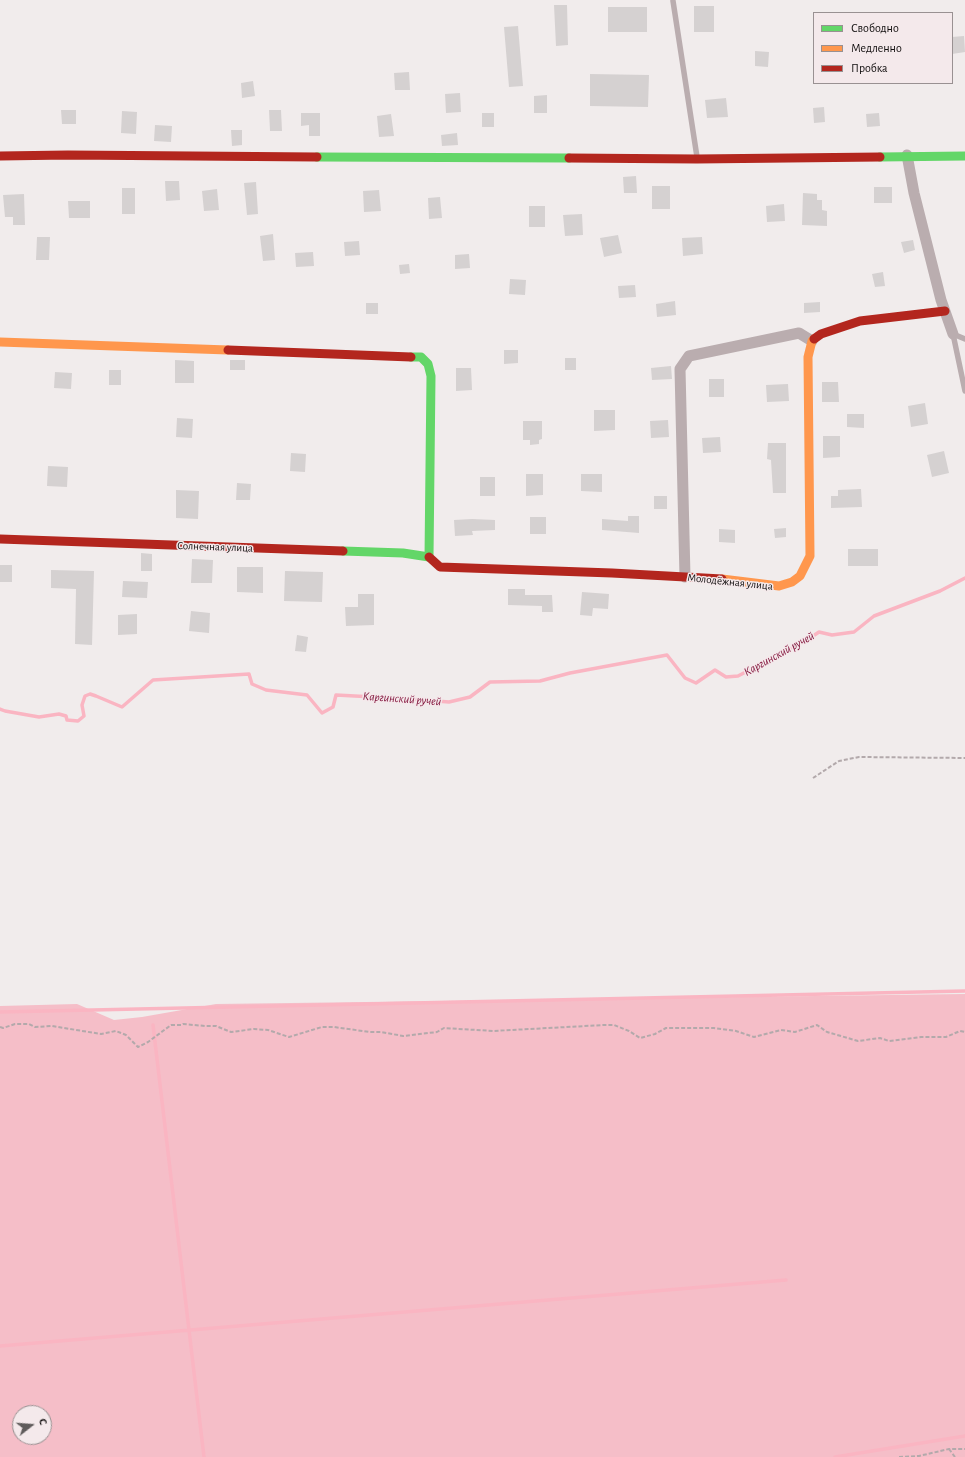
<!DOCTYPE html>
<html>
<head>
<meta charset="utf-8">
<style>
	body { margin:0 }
	#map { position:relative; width:965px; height:1457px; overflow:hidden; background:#f1ecec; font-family:"Alegreya Sans",sans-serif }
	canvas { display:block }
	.legend { position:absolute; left:813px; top:12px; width:140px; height:72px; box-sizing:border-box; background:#f4e9eb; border:1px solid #999192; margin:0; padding:5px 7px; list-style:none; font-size:12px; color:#100d0d }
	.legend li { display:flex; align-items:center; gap:8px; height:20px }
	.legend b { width:20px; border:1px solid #999192 }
	.north { position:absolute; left:12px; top:1405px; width:40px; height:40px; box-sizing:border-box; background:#f4e9eb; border:1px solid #999192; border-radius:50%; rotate:73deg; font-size:11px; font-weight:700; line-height:16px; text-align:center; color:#100d0d }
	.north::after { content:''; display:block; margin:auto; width:14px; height:18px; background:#5f5b5b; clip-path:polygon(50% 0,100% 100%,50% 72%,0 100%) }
</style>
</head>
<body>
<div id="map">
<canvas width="965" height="1457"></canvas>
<ul class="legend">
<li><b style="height:5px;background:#63d668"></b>Свободно</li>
<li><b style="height:5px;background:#ff974d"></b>Медленно</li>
<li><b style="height:5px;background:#b3261e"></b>Пробка</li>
</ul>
<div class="north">С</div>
</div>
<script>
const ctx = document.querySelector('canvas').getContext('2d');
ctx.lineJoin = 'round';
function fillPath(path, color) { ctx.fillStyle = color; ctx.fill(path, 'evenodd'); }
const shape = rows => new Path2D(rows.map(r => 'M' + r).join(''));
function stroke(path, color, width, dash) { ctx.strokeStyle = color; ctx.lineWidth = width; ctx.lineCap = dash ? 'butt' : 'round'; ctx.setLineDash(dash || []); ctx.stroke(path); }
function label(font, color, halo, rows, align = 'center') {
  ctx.font = font + ' "Alegreya Sans",sans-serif'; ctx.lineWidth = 3; ctx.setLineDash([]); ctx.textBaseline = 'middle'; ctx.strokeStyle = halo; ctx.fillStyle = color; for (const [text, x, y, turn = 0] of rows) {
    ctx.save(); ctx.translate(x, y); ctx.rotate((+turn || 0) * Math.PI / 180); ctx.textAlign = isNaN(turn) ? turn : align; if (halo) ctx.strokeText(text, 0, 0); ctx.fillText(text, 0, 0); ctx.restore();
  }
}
const forest = shape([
	[965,994,965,1457,0,1457,0,1006,77,1004,114,1020,142,1017,216,1004],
	[20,1413,44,1413,44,1437,20,1437]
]);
const stream = shape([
	[0,709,5,711,39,717,59,714,66,716,67,720,78,721,84,716,82,705,85,696,90,694,96,696,122,707,153,680,249,674,252,684,266,690,307,695,322,713,333,707,336,695,411,699,449,702,470,697,490,682,540,681,570,673,667,655,685,678,696,683,715,670,726,677,738,676,807,640,819,632,832,635,854,632,874,616,940,591,965,578],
	[0,1012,965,991],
	[153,1025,204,1457],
	[0,1346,786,1280],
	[835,1457,965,1436]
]);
const building = shape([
	[554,5,567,5,568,45,556,46],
	[694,6,714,6,714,32,694,32],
	[608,7,647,7,647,32,608,32],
	[518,26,523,86,509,87,504,27],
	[964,36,965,52,952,54,952,37],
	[755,51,769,52,768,67,755,66],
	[409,72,410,90,395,90,394,73],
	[590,74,649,75,648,107,590,106],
	[253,81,255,96,242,98,241,83],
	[460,93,461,112,446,113,445,94],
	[547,95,547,113,534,113,534,96],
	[726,98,728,117,707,118,705,100],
	[824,107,825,122,814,123,813,108],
	[61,110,76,110,76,124,62,124],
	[269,110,281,110,282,131,270,131],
	[122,111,137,112,136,134,121,133],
	[301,113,320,113,320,136,309,136,309,125,301,126],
	[482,113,494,113,494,127,482,127],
	[879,113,880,126,867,127,866,114],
	[391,114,394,136,379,137,377,116],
	[155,125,172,126,171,142,154,141],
	[231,130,242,130,242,145,232,146],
	[457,133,458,145,442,146,441,135],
	[636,176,637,193,624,193,623,177],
	[165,181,179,181,180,200,166,201],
	[256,182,258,214,247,215,244,183],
	[652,186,670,186,670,209,652,209],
	[874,187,892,187,892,203,874,203],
	[122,188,135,188,135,214,122,214],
	[217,189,219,210,204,211,202,191],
	[379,190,381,211,364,212,363,191],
	[803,193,817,194,817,200,822,200,822,210,827,211,827,226,802,225],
	[24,194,25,225,13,225,13,217,5,217,3,195],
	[440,197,442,218,429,219,428,198],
	[68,201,90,201,90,218,69,218],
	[784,204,785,221,767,222,766,206],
	[529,206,545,206,545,227,529,227],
	[582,214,583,235,565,236,563,215],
	[273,234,275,260,263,261,260,236],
	[618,235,622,253,604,257,600,238],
	[37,237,50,237,49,260,36,260],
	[702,237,703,254,683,256,682,238],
	[913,240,915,250,904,253,901,242],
	[359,241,360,255,345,256,344,242],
	[313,252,314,266,296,267,295,253],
	[469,254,470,268,455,269,455,255],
	[409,264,410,273,400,274,399,265],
	[883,272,885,286,875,287,872,274],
	[510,279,526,280,525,295,509,294],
	[635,285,636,297,619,298,618,286],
	[675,301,676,315,657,317,656,304],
	[820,302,820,312,804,313,804,303],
	[366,303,378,303,378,314,366,314],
	[504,350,518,350,518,363,504,364],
	[565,358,576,358,576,370,565,370],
	[175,360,194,361,194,383,175,383],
	[230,360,245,360,245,370,230,370],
	[671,366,672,379,652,380,651,368],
	[456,368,471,368,472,390,456,391],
	[109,370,121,370,121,385,109,385],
	[55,372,72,373,71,389,54,388],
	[709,379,724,379,724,397,709,397],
	[822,382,838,382,839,402,822,402],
	[788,384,789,401,767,402,766,385],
	[925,403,928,424,911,427,908,406],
	[594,410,615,410,615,430,594,431],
	[847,414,864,414,864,428,847,427],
	[177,418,193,419,192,438,176,437],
	[668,420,669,437,651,438,650,421],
	[523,421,542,421,542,439,539,440,539,444,530,445,530,440,523,440],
	[823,436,840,436,840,457,823,458],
	[720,437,721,452,703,453,702,438],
	[768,443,786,443,786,493,773,493,771,460,767,459],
	[944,451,949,473,932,477,927,455],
	[291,453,306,454,305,472,290,471],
	[48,466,68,467,67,487,47,486],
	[526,474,543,474,543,495,526,496],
	[581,474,602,474,602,492,581,491],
	[480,477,495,477,495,496,480,496],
	[237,483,251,484,250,500,236,500],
	[861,489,862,507,831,508,831,496,838,496,838,490],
	[176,490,199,491,198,519,176,518],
	[654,496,667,496,667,509,654,509],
	[628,516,639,516,639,533,602,530,602,519,628,521],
	[530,517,546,517,546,534,530,534],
	[472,519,495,520,495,530,472,531,473,535,455,536,454,520],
	[786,528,786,537,775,538,774,529],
	[719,529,735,530,735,543,719,542],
	[848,549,878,549,878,566,848,566],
	[141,553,152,554,152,571,141,571],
	[192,559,213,560,212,583,191,583],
	[0,565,12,565,12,582,0,582],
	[237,567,263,567,263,593,237,592],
	[51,570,94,571,92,645,75,644,76,589,51,588],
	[285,571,323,572,322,602,284,601],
	[123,581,148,582,147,598,122,597],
	[508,589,525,589,525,595,552,595,553,612,542,612,542,606,508,605],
	[582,592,609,594,608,609,593,608,592,616,580,615],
	[358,594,374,594,374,625,346,626,345,607,358,607],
	[191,611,210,613,209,633,189,631],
	[137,614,137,634,118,635,118,615],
	[297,635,308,637,306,652,295,651]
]);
const path = shape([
	[813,778,839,761,859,757,965,758],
	[0,1027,3,1028,15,1024,29,1024,35,1027,52,1026,101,1034,116,1031,126,1035,138,1047,148,1042,171,1025,181,1025,183,1024,205,1026,216,1026,231,1032,254,1029,268,1030,289,1037,322,1027,334,1027,370,1032,381,1032,403,1036,437,1032,444,1028,493,1031,604,1025,614,1025,629,1031,640,1038,655,1034,666,1028,714,1028,736,1031,754,1037,781,1030,795,1032,817,1025,827,1032,858,1041,880,1038,889,1041,921,1037,946,1037,960,1031,965,1032],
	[949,1449,955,1457],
	[899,1457,919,1456,949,1449,965,1449]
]);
const lane = shape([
	[673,1,697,157],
	[953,334,965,391],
	[953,334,965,339]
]);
const street = shape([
	[907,155,914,193,941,300,953,334],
	[685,577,680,369,689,356,713,351,799,333,812,341]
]);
const fast = shape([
	[317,157,569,158],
	[880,157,965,156],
	[411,357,421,357,428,364,431,376,429,557],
	[343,551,403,553,429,557]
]);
const slow = shape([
	[0,342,228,350],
	[722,579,779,586,792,582,800,576,810,556,808,357,812,341,814,339]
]);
const jam = shape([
	[0,156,68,155,317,157],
	[569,158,697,159,880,157],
	[814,339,821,334,860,321,945,311],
	[228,350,411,357],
	[0,539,343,551],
	[429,557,440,567,612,573,722,579]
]);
const streetNames = [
	["Солнечная улица",215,547,2],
	["Молодёжная улица",730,582,6]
];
const waterNames = [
	["Каргинский ручей",779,654,-29],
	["Каргинский ручей",402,699,4]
];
fillPath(forest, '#f5bec8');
stroke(stream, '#fab5c2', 3.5);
fillPath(building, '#d5d1d1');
stroke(path, '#b3a9ab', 2, [4, 2]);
stroke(lane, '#baadaf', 5.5);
stroke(street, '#baadaf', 11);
stroke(fast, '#63d668', 9);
stroke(slow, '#ff974d', 9);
stroke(jam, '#b3261e', 9);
label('11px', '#100d0d', '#f4e9eb', streetNames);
label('italic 12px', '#7f0e37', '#f4e9eb', waterNames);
</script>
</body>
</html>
